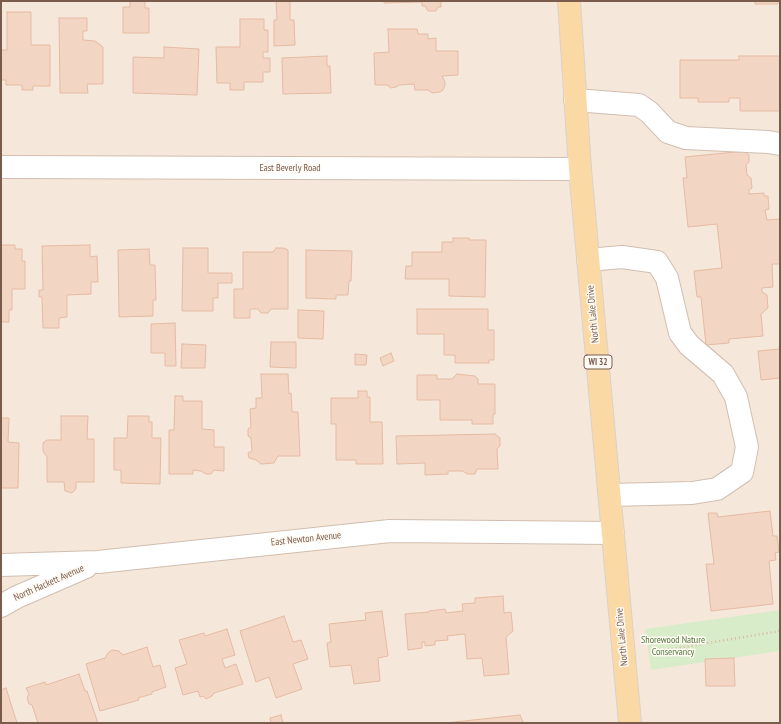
<!DOCTYPE html>
<html>
<head>
<meta charset="utf-8">
<style>
	body { margin:0 }
	#map { position:relative; width:781px; height:724px; overflow:hidden; background:#fdf6ec; font-family:"PT Sans Narrow",sans-serif }
	canvas { display:block }
	.frame { position:absolute; inset:0; border:2px solid #7a5c4d; pointer-events:none }
</style>
</head>
<body>
<div id="map">
<canvas width="781" height="724"></canvas>
<div class="frame"></div>
</div>
<script>
const ctx = document.querySelector('canvas').getContext('2d');
ctx.lineJoin = 'round';
function fillPath(path, color) { ctx.fillStyle = color; ctx.fill(path, 'evenodd'); }
const shape = rows => new Path2D(rows.map(r => 'M' + r).join(''));
function stroke(path, color, width, dash) { ctx.strokeStyle = color; ctx.lineWidth = width; ctx.lineCap = dash ? 'butt' : 'round'; ctx.setLineDash(dash || []); ctx.stroke(path); }
function label(font, color, halo, rows, align = 'center') {
  ctx.font = font + ' "PT Sans Narrow",sans-serif'; ctx.lineWidth = 3; ctx.setLineDash([]); ctx.textBaseline = 'middle'; ctx.strokeStyle = halo; ctx.fillStyle = color; for (const [text, x, y, turn = 0] of rows) {
    ctx.save(); ctx.translate(x, y); ctx.rotate((+turn || 0) * Math.PI / 180); ctx.textAlign = isNaN(turn) ? turn : align; if (halo) ctx.strokeText(text, 0, 0); ctx.fillText(text, 0, 0); ctx.restore();
  }
}
const residential = shape([
	[1,1,780,1,780,723,1,723]
]);
const green = shape([
	[780,610,780,651,651,670,645,629]
]);
const building = shape([
	[130,1,145,1,145,8,149,8,149,33,123,33,123,7,130,7,130,1],
	[276,1,290,1,290,20,294,20,295,45,274,46,274,20,277,20,276,1],
	[384,1,441,1,441,7,438,7,436,11,428,11,425,6,422,6,422,2,384,3,384,1],
	[755,1,778,1,778,4,755,4,755,1],
	[7,12,31,12,31,45,50,45,50,86,33,86,33,90,22,90,22,85,6,85,6,80,1,80,1,50,7,50,7,12],
	[59,18,87,18,87,31,83,31,83,40,95,41,103,47,103,84,87,84,88,93,60,93,59,18],
	[240,19,264,19,264,30,268,30,268,52,263,52,263,58,270,58,270,72,263,72,263,82,244,82,244,90,230,90,230,83,217,83,216,47,240,47,240,19],
	[388,29,417,29,418,34,428,34,428,39,436,38,436,51,458,51,458,75,442,76,445,82,445,85,443,90,440,92,432,93,428,90,415,90,414,84,399,85,396,87,391,88,387,85,375,85,374,53,389,52,388,29],
	[164,47,199,49,197,95,133,93,133,57,164,58,164,47],
	[327,56,327,66,330,66,331,93,283,94,282,58,327,56],
	[739,56,780,56,780,111,740,111,740,98,729,98,729,102,698,102,698,98,680,98,680,60,739,60,739,56],
	[745,151,746,153,749,155,749,162,746,165,747,175,751,178,752,188,749,190,749,194,764,193,764,196,768,196,769,209,765,210,767,220,780,219,780,264,772,264,773,287,762,288,762,292,767,295,768,308,761,314,763,336,729,339,729,343,706,345,701,297,697,297,694,271,722,268,717,224,688,227,683,178,687,178,685,157,745,151],
	[453,238,469,238,469,240,486,240,485,297,449,296,449,279,405,279,406,266,412,266,412,252,442,252,442,242,453,242,453,238],
	[1,245,15,245,15,249,22,249,22,261,25,261,25,289,12,289,12,310,9,310,9,322,1,322,1,245],
	[90,245,90,257,97,256,98,282,91,282,91,294,67,295,67,317,59,318,59,328,43,328,42,297,39,297,39,290,43,290,42,246,90,245],
	[183,248,208,248,208,273,232,273,232,283,218,283,218,298,213,298,213,311,182,311,183,248],
	[276,248,284,248,288,250,288,309,271,309,268,313,261,313,258,309,250,309,250,318,234,318,234,289,243,289,243,252,273,252,276,248],
	[149,249,150,265,155,265,156,300,153,300,153,316,119,317,118,250,149,249],
	[306,250,352,251,351,281,349,281,348,295,336,295,336,299,306,298,306,250],
	[417,309,488,309,488,330,494,330,494,360,489,360,489,363,455,363,455,355,444,355,444,334,417,334,417,309],
	[298,310,324,311,323,339,298,338,298,310],
	[175,323,176,366,165,366,165,353,151,353,151,324,175,323],
	[271,342,296,342,296,368,270,367,271,342],
	[182,344,206,345,205,368,181,368,182,344],
	[779,347,780,347,780,378,761,380,758,351,780,349,779,347],
	[391,353,394,361,383,366,380,358,391,353],
	[355,354,367,355,366,365,355,365,355,354],
	[261,374,288,374,289,394,291,393,292,412,298,412,300,456,278,456,274,463,261,464,256,460,249,458,248,453,252,451,251,438,248,436,248,429,251,427,250,409,256,408,256,398,262,398,261,374],
	[457,374,475,376,478,379,478,384,495,384,495,414,493,414,493,424,472,424,472,420,440,420,440,400,417,400,417,375,437,375,437,379,452,379,457,374],
	[358,391,367,391,367,397,370,397,370,422,382,422,383,464,356,464,356,460,336,460,336,424,331,424,331,398,358,398,358,391],
	[175,396,183,396,183,401,202,401,202,429,214,430,214,447,224,447,224,471,214,470,211,474,206,474,201,471,193,470,193,474,169,474,169,430,174,430,175,396],
	[61,416,88,416,87,439,94,439,94,482,76,482,76,489,72,493,65,491,64,482,47,482,47,457,43,451,43,443,47,440,61,440,61,416],
	[128,416,149,416,149,422,152,422,152,438,161,438,160,484,121,483,121,470,114,470,114,438,127,438,128,416],
	[1,418,9,418,8,442,19,443,18,488,1,488,1,418],
	[495,434,500,438,500,446,497,449,498,469,477,469,475,474,467,474,463,471,448,471,448,474,425,475,425,463,397,464,396,436,495,434],
	[770,511,773,536,777,536,779,552,775,553,776,560,769,561,773,604,711,611,706,564,714,564,708,513,717,513,718,517,770,511],
	[503,596,504,613,511,612,513,631,506,637,509,674,484,676,482,658,467,659,465,634,447,636,448,640,435,641,435,645,425,646,425,642,422,642,422,648,408,650,405,614,429,612,429,611,445,609,446,613,463,611,462,604,475,603,475,598,503,596],
	[382,611,388,656,378,658,380,681,354,684,351,665,330,667,327,643,331,642,329,624,366,620,365,613,382,611],
	[284,616,293,642,301,640,308,659,293,664,302,689,276,698,269,677,256,682,240,631,284,616],
	[227,629,235,655,222,659,225,668,236,664,243,684,214,693,212,696,206,699,203,696,200,697,198,691,183,695,175,668,187,664,179,640,204,633,205,636,227,629],
	[147,647,153,667,160,665,166,687,152,692,152,694,138,698,139,700,100,711,86,664,105,658,108,653,112,650,119,651,123,655,147,647],
	[734,658,735,686,706,686,705,659,734,658],
	[79,674,85,691,87,691,98,723,38,723,32,705,29,704,27,698,29,694,26,688,45,682,46,685,79,674],
	[6,688,17,723,1,723,1,690,6,688],
	[281,715,283,723,271,723,270,718,281,715],
	[520,715,523,722,526,723,445,723,520,715]
]);
const path = shape([
	[660,651,780,631]
]);
const minor = shape([
	[575,100,639,105,649,112,668,132,686,138,768,142,780,144],
	[1,167,580,169],
	[588,260,622,257,657,262,667,278,680,333,689,345,723,374,736,397,747,447,742,472,717,489,692,493,610,495],
	[1,565,98,562,390,531,613,533],
	[1,606,17,597,86,567]
]);
const major = shape([
	[569,1,580,169,630,723]
]);
const shields = [
	[598,362,28]
];
const shieldNames = [
	["WI 32",598,362]
];
const streetNames = [
	["East Beverly Road",290,168],
	["North Lake Drive",593,314,-95],
	["East Newton Avenue",306,539,-6],
	["North Hackett Avenue",49,583,-24],
	["North Lake Drive",622,637,-95]
];
const parkNames = [
	["Shorewood Nature",673,640],
	["Conservancy",673,652]
];
fillPath(residential, '#f5e8da');
fillPath(green, '#d8ecc9');
fillPath(building, '#f3d5c3');
stroke(building, '#e6bba3', 1);
stroke(minor, '#d1beb0', 24);
stroke(major, '#dad1cd', 24);
stroke(path, '#d9b8a5', 2.5, [1, 3]);
stroke(minor, '#fff', 22);
stroke(major, '#fbd9a5', 22);
for (const [x, y, w] of shields) { const box = new Path2D(); box.roundRect(x - w / 2, y - 7, w, 14, 3); ctx.fillStyle = '#fffaf3'; ctx.fill(box); stroke(box, '#7a5c4d', 1); }
label('bold 9px', '#7a5c4d', null, shieldNames);
label('10px', '#7a5c4d', '#fffaf3', streetNames);
label('10px', '#537a41', '#fffaf3', parkNames);
</script>
</body>
</html>
